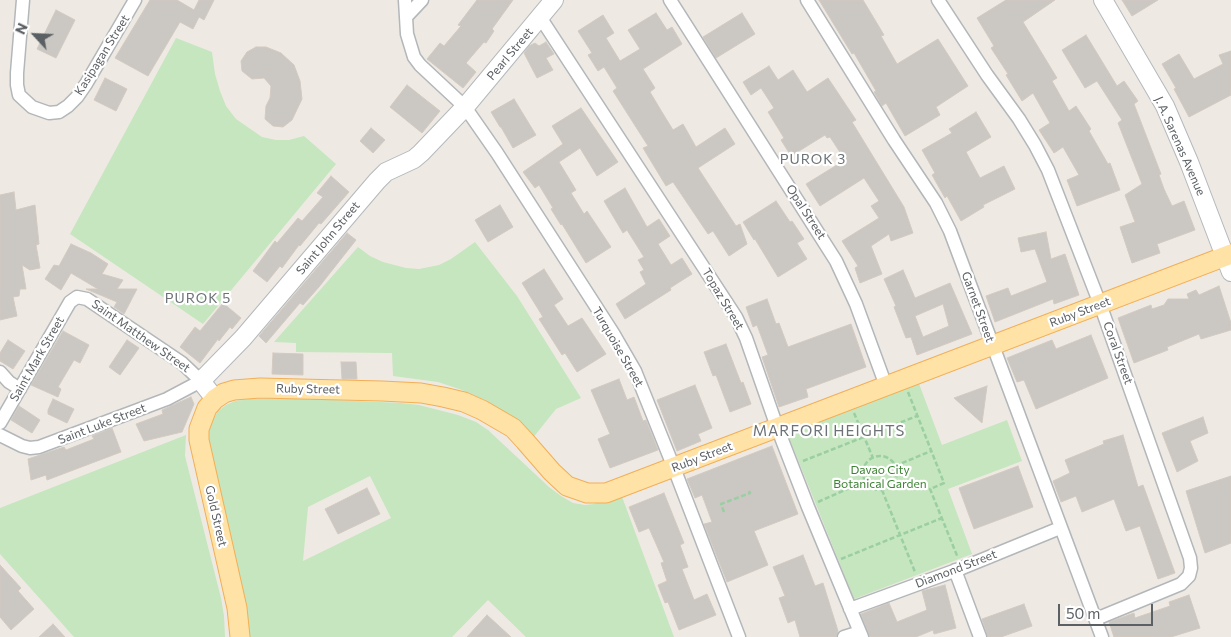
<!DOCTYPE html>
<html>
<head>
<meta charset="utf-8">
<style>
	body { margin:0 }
	#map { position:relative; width:1231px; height:637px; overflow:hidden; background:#eeeae3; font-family:Commissioner,sans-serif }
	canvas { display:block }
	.north { position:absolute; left:10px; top:10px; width:50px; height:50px; -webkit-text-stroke:4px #fff; paint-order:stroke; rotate:295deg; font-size:14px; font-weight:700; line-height:20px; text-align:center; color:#5b6064 }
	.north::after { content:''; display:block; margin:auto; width:18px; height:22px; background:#5b6064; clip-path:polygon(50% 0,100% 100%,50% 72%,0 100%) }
	.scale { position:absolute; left:1058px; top:604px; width:95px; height:22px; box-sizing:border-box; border:2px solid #5b6064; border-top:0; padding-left:6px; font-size:15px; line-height:18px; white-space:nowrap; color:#5b6064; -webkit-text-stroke:4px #fff; paint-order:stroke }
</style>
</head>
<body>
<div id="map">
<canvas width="1231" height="637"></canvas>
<div class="north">N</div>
<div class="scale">50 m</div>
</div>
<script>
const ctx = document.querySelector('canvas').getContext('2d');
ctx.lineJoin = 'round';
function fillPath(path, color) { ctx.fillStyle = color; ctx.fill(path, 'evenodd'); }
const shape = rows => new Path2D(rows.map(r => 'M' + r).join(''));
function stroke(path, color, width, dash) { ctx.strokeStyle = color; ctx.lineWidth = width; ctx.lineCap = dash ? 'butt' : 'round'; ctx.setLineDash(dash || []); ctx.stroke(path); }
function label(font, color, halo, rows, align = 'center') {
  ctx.font = font + ' Commissioner,sans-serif'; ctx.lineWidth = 4.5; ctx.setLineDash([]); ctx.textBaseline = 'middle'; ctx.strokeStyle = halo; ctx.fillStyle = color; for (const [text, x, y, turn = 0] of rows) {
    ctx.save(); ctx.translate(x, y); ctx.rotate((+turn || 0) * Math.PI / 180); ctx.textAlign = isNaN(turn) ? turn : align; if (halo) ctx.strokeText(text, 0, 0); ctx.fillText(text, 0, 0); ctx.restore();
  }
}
const green = shape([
	[176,38,212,52,215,74,220,91,226,106,236,119,262,137,276,140,289,140,304,136,336,164,203,324,70,234],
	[475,242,517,296,581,398,556,409,532,439,505,413,485,400,462,390,438,382,393,376,392,353,296,352,296,343,274,342,358,247,370,256,383,262,406,268,419,269,439,265,451,259],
	[918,381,942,445,1007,420,1022,461,948,489,972,554,854,599,786,430],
	[292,398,401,403,419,405,458,415,476,422,488,430,549,487,561,496,573,503,585,505,594,504,621,494,674,637,526,637,488,600,452,637,248,637,208,444,208,434,211,423,218,411,226,405,235,401,250,399],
	[370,476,391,518,303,561,308,507],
	[186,435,185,456,221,598,224,616,225,637,74,637,0,554,0,508]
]);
const building = shape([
	[150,0,177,0,194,10,199,0,214,0,204,20,199,17,193,29,180,22,148,76,115,58,150,0],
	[477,0,513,0,492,29,494,31,486,43,484,42,466,63,476,72,463,88,427,59,440,43,444,46,461,26,458,25,477,0],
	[819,0,863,0,884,35,881,36,897,64,938,39,968,86,936,107,940,115,905,136,886,103,882,106,874,92,876,91,854,53,852,54,819,0],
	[1006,0,1055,0,1023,22,1057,78,1052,81,1069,111,1076,106,1091,129,1089,131,1108,164,1110,163,1120,190,1077,206,1067,180,1079,175,1063,147,1054,153,1039,130,1050,123,1033,93,1022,101,1006,75,1008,74,991,48,994,46,977,18,1006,0],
	[1122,0,1158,0,1132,16,1122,0],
	[56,10,75,20,56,58,37,49,56,10],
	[656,13,667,30,672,27,682,44,643,69,655,88,650,92,662,112,673,130,683,124,696,147,725,128,735,144,698,168,736,226,740,224,747,244,729,256,713,231,708,234,673,182,666,186,643,148,648,146,613,91,617,88,604,67,598,71,588,55,592,53,578,31,603,15,614,33,606,38,620,61,640,49,628,30,656,13],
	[742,13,755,34,716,58,703,37,742,13],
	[1086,35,1117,86,1124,81,1138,101,1134,104,1161,174,1159,175,1164,189,1172,206,1184,201,1195,230,1157,244,1160,253,1132,263,1120,227,1135,222,1125,195,1142,184,1118,123,1122,120,1097,81,1085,88,1062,50,1086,35],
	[546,42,554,54,546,58,553,70,537,78,524,53,529,46,535,43,539,46,546,42],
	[256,47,266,47,281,53,294,65,300,81,302,99,292,120,283,127,273,126,265,119,266,106,270,98,271,86,264,78,252,79,242,71,241,61,247,52,256,47],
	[1231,51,1231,95,1189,117,1174,89,1176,88,1162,64,1179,54,1194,79,1223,64,1219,55,1231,51],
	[769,66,778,80,793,70,807,92,828,78,856,120,852,122,904,207,913,233,891,241,889,234,871,246,882,274,860,283,855,268,858,266,842,241,879,218,871,206,879,201,864,178,820,206,806,184,845,160,830,137,827,138,825,135,791,156,781,140,784,138,768,112,774,108,761,88,751,95,743,82,769,66],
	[105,78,127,89,116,111,94,100,105,78],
	[407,85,440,111,422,133,390,107,407,85],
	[514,99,536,135,513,148,501,127,500,127,491,112,514,99],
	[581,108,618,162,597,176,580,148,559,162,576,190,571,193,584,214,587,211,611,247,586,263,562,224,561,225,551,209,553,208,539,185,535,188,523,172,563,144,552,126,581,108],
	[976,112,991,137,966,152,980,178,1004,166,1015,189,983,205,984,207,961,221,947,196,945,198,932,175,935,173,922,150,952,133,949,129,976,112],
	[371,128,385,140,373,153,360,141,371,128],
	[331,176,349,192,321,224,319,223,300,246,299,245,282,268,280,266,267,282,253,271,275,241,277,243,298,218,302,221,323,197,317,193,331,176],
	[625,188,647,227,659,219,670,236,658,244,671,265,682,258,692,274,670,288,671,290,625,319,616,304,646,284,640,272,644,270,638,260,644,257,627,230,623,233,604,201,625,188],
	[14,192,16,210,35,205,39,244,36,245,40,268,30,270,22,265,26,289,20,289,19,296,13,297,17,316,0,320,0,195,14,192],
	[776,201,790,222,792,221,804,239,797,243,807,259,778,277,755,239,754,240,743,222,776,201],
	[500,205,513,227,488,242,475,220,500,205],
	[1046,232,1051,259,1065,254,1079,295,1054,304,1053,299,995,322,986,296,1008,288,1011,296,1047,282,1035,249,1021,252,1018,238,1046,232],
	[347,233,356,240,319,287,303,305,300,303,266,343,259,336,347,233],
	[71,244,91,253,108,264,102,274,123,280,117,289,137,289,124,314,114,307,117,302,86,289,98,289,71,273,61,290,45,279,54,265,59,266,71,244],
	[544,269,563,299,554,305,568,326,582,318,606,354,577,372,565,353,562,355,539,319,543,317,522,283,544,269],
	[903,270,915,298,950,283,972,334,917,355,911,337,906,338,894,307,896,306,884,279,903,270],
	[943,304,949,326,923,337,915,316,943,304],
	[1219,286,1231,323,1231,330,1201,339,1199,334,1167,347,1168,350,1134,363,1118,318,1151,305,1152,309,1164,305,1168,299,1189,299,1187,294,1196,290,1199,295,1219,286],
	[767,299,776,324,779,323,788,347,851,324,866,367,806,389,808,397,779,407,762,357,768,355,757,325,753,327,746,307,767,299],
	[223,303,241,318,232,329,230,327,219,341,218,339,200,363,180,347,195,327,200,331,223,303],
	[63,331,89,345,80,363,74,360,58,387,61,389,58,397,31,385,63,331],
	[1091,335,1108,378,1036,409,1024,380,1017,382,1007,358,1052,340,1056,349,1091,335],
	[8,340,25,351,13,369,0,361,0,353,8,340],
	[127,340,139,348,120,375,109,367,127,340],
	[726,344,741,383,743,382,751,404,730,412,716,375,713,376,704,352,726,344],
	[273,353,303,354,303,375,272,374,273,353],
	[341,362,356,362,357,379,342,379,341,362],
	[619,379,627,400,634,397,643,421,646,420,658,450,610,468,598,439,610,434,591,390,619,379],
	[695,385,712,428,698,434,701,441,677,451,657,400,695,385],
	[987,386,982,423,954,398,987,386],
	[191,397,194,404,182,432,144,441,136,424,163,414,162,410,191,397],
	[53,399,74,409,67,423,48,414,48,410,53,399],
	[19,406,40,420,32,433,11,420,19,406],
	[1203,417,1208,433,1190,441,1198,461,1177,472,1162,433,1203,417],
	[112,428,121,452,47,480,46,475,31,480,28,459,64,447,66,450,94,439,92,436,112,428],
	[1123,435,1138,487,1143,485,1175,573,1158,579,1140,526,1126,531,1114,499,1082,512,1076,496,1061,502,1053,481,1070,473,1065,460,1104,444,1103,441,1123,435],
	[772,446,798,514,754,531,768,565,727,582,704,524,712,522,702,495,695,498,687,479,772,446],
	[1018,466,1033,507,974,529,959,488,1018,466],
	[1231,476,1231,543,1205,553,1186,491,1231,476],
	[367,488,380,514,338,534,325,509,367,488],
	[664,493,684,543,680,545,688,567,682,569,694,600,707,594,716,615,679,630,668,602,665,603,658,585,667,581,661,563,664,562,649,528,639,532,629,507,664,493],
	[803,555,815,586,823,583,838,631,836,637,800,637,795,620,788,623,779,598,785,596,773,567,803,555],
	[0,565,21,588,18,591,34,609,11,630,0,617,0,565],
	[945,585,956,628,934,634,933,630,916,637,870,637,861,614,889,603,897,622,927,610,922,591,945,585],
	[1189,595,1200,628,1171,637,1114,637,1109,622,1134,613,1135,618,1170,606,1169,602,1189,595],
	[1024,604,1032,626,1001,637,988,637,982,619,1024,604],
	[487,615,511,637,467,637,487,615],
	[53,624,65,637,39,637,53,624]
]);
const path = shape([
	[908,392,944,483,930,489,958,558],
	[854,413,873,458],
	'863 473a17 17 0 1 1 34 0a17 17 0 1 1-34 0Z',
	[803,461,917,416],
	[895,466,931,451],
	[882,490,915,572],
	[818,502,865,481],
	[724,512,721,504,750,493,749,491],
	[841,559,942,518]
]);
const street = shape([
	[23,0,17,73,17,85,19,95,32,107,49,113,59,112,68,106,77,97,86,84,135,0],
	[405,0,407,34,414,57,420,65,465,107,497,153,613,333,635,371,674,468,739,637],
	[670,0,836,261,856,304,886,386],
	[807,0,894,140,936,203,950,231,1102,637],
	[938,0,987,75,1019,119,1035,145,1048,170,1100,304,1190,558,1191,568,1189,576,1181,584,1096,619],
	[406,17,422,0],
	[540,17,736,317,746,338,777,427,808,507,862,637],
	[0,372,9,382,20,389],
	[0,423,70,302,77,297,87,299,182,363,201,381,167,399,39,447,30,448,22,446,0,435],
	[955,570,980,637],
	[850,609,962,568,1060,528],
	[844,637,860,632]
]);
const secondary = shape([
	[1103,0,1165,106,1189,162,1231,272],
	[215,399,201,381,243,338,377,181,386,172,414,159,421,153,465,107,554,0]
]);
const primary = shape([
	[240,637,237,608,199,440,199,429,207,408,215,399,224,393,234,390,260,388,382,391,421,393,443,397,464,402,482,410,513,428,525,441,552,472,567,486,587,493,606,493,1231,254]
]);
const streetNames = [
	["Pearl Street",510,54,-50],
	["Kasipagan Street",102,55,-58],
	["J. A. Sarenas Avenue",1180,146,66],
	["Opal Street",806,212,57],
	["Saint John Street",328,238,-50],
	["Topaz Street",723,299,59],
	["Garnet Street",978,307,70],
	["Ruby Street",1080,312,-21],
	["Saint Matthew Street",141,336,35],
	["Turquoise Street",618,347,60],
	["Coral Street",1118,353,70],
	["Saint Mark Street",37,359,-60],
	["Ruby Street",308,389,1],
	["Saint Luke Street",102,424,-21],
	["Ruby Street",702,457,-21],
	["Gold Street",216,516,77],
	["Diamond Street",956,569,-21]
];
const parkNames = [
	["Davao City",880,470],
	["Botanical Garden",880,484]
];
const neighbourhoodNames = [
	["PUROK 3",813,159],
	["PUROK 5",198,298]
];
const quarterNames = [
	["MARFORI HEIGHTS",829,431]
];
fillPath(green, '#c5e6be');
fillPath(building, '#cbc7c2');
stroke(building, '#d3cac1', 1);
stroke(street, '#b3b7ba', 15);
stroke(secondary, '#b4b9bd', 20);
stroke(primary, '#f3ae56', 21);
stroke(path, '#9bcea2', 2.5, [5, 2.5]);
stroke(street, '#fff', 12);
stroke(secondary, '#fff', 18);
stroke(primary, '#ffe2a6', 19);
label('12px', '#5b6064', '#fff', streetNames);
label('12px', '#3c8333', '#fff', parkNames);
ctx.letterSpacing = '1px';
label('14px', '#6c7276', '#fff', neighbourhoodNames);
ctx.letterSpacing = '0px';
ctx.letterSpacing = '1px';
label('15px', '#6c7276', '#fff', quarterNames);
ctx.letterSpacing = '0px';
</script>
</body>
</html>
